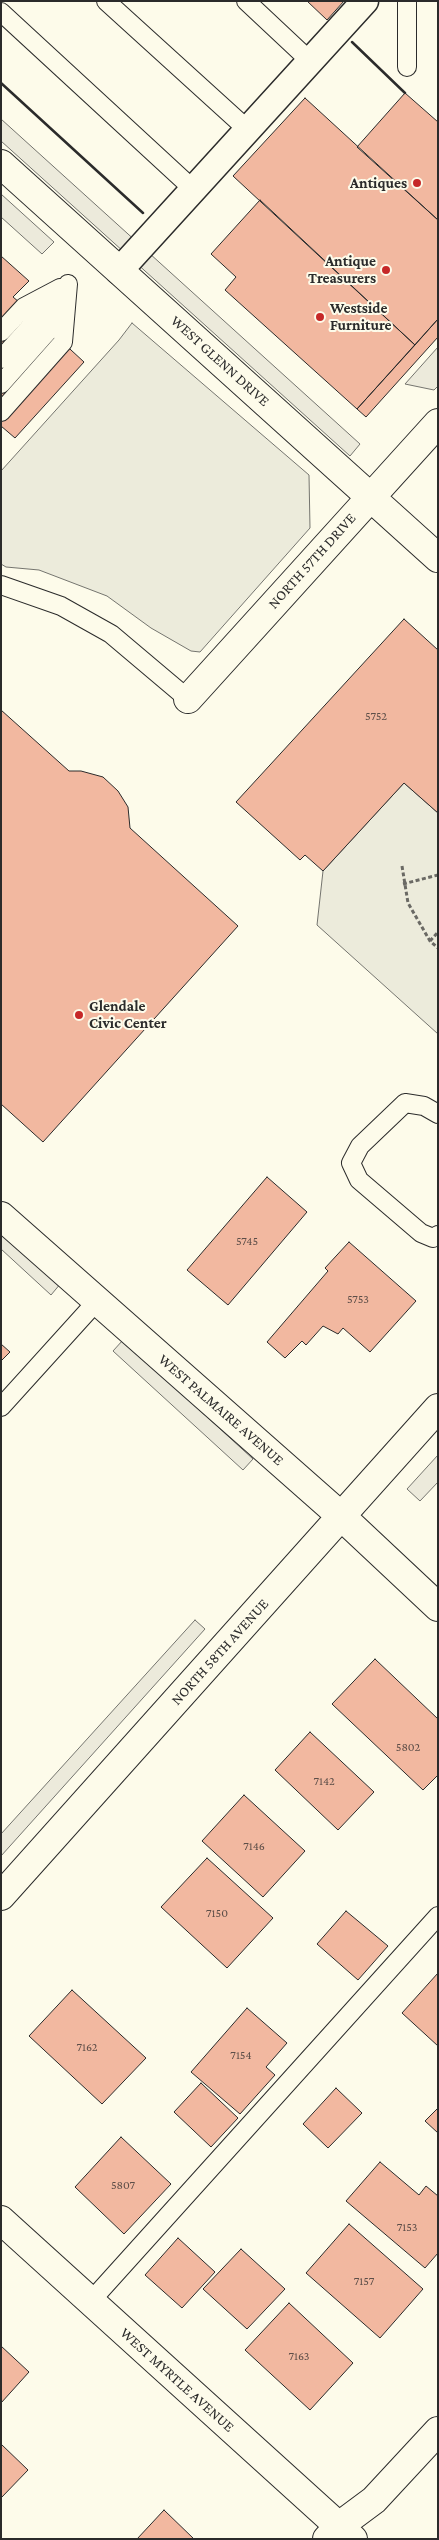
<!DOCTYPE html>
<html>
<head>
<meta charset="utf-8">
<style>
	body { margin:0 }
	#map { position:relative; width:439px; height:2540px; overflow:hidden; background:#fdfbea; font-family:"Crimson Pro",serif }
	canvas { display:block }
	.frame { position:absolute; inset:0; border:2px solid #2b2b2b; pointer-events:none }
</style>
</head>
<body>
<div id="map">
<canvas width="439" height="2540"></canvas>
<div class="frame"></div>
</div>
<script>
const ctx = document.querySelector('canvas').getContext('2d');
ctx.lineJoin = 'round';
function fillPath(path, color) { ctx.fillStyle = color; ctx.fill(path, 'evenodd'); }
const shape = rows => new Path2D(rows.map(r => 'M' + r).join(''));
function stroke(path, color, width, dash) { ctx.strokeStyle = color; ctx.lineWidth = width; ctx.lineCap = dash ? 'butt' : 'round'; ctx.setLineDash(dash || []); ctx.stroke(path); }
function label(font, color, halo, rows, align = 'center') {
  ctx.font = font + ' "Crimson Pro",serif'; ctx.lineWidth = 4; ctx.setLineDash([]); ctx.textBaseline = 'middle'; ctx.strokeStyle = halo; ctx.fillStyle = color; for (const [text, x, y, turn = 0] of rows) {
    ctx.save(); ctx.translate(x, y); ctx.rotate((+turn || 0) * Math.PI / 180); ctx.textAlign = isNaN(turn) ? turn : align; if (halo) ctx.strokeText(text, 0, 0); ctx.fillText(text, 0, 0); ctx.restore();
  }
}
const green = shape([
	[132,323,309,475,310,528,200,652,191,651,151,628,107,596,39,570,6,567,1,564,1,471,119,340,132,323],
	[404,783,438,813,438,1034,317,925,323,871,404,783]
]);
const parking = shape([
	[1,119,360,444,350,456,1,141,1,119],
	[1,194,54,242,42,254,1,217,1,194],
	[438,347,438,386,434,390,405,384,438,347],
	[1,1229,61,1283,51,1295,1,1249,1,1229],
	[123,1340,253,1459,243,1470,113,1351,123,1340],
	[438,1455,438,1482,420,1501,407,1489,438,1455],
	[195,1620,205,1629,1,1856,1,1834,195,1620]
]);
const building = shape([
	[307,1,344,1,327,20,307,1],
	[405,93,438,122,438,220,357,147,405,93],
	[305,98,438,220,438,319,415,345,233,176,305,98],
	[260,200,415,345,357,409,225,290,236,277,211,254,260,200],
	[1,256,29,281,13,297,19,302,1,321,1,256],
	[19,302,84,362,15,438,1,426,1,321,19,302],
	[438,319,438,337,366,417,357,409,438,319],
	[404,619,438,650,438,813,404,783,323,871,305,855,300,860,236,802,404,619],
	[1,710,69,771,81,771,103,777,118,791,128,807,130,828,238,926,43,1142,1,1104,1,710],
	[267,1177,307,1212,228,1305,187,1270,267,1177],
	[349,1242,416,1301,370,1352,343,1328,338,1334,323,1326,306,1345,302,1341,285,1358,267,1342,328,1271,325,1268,349,1242],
	[1,1344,10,1352,1,1361,1,1344],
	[375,1659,438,1719,438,1775,423,1790,332,1704,375,1659],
	[310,1732,374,1792,338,1830,275,1770,310,1732],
	[244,1795,305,1851,263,1897,202,1841,244,1795],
	[207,1858,273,1918,227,1968,161,1907,207,1858],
	[346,1911,388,1946,358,1980,317,1944,346,1911],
	[438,1973,438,2046,402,2013,438,1973],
	[72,1990,146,2058,102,2104,29,2036,72,1990],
	[247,2008,287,2043,266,2067,275,2075,240,2114,191,2072,247,2008],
	[201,2083,238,2118,211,2147,174,2112,201,2083],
	[336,2088,362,2113,328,2148,303,2124,336,2088],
	[438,2108,438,2133,425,2121,438,2108],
	[121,2137,171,2184,124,2234,75,2187,121,2137],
	[380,2162,419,2195,426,2186,438,2196,438,2253,425,2268,346,2201,380,2162],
	[349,2224,423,2289,380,2338,306,2273,349,2224],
	[178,2238,215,2272,182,2308,145,2275,178,2238],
	[241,2249,285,2289,247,2329,203,2289,241,2249],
	[289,2303,353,2363,310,2410,245,2350,289,2303],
	[1,2346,29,2372,1,2403,1,2346],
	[1,2444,28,2470,1,2498,1,2444],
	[164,2510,194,2539,137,2539,164,2510]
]);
const path = shape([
	[402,866,408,903,430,941,438,948],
	[403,884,438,875],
	[430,941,438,932]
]);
const service = shape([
	[106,1,248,130],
	[246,1,310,61],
	[407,1,407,67],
	[1,12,194,190],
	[1,332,24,307,60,288],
	[1,359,58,296],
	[1,384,49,330,61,301],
	[1,412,63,342,68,284],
	[1,585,61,606,111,634,188,699],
	[438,1114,424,1106,405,1103,360,1146,351,1163,359,1180,421,1233,433,1238,438,1235],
	[1,1407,97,1301],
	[90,2302,438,1916]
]);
const pedestrian = shape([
	[119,271,365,1]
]);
const minor = shape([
	[1,164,438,558],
	[188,699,438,423],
	[1,1216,341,1516,438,1607],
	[1,1896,438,1408],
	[327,2539,339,2526,374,2500,438,2431]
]);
const tertiary = shape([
	[1,2220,353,2539]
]);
const wall = shape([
	[352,42,405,93],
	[1,83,143,213]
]);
const markers = [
	[417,183,5,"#c62828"],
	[386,270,5,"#c62828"],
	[320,317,5,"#c62828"],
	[79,1015,5,"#c62828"]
];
const numberNames = [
	["5752",376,716],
	["5745",247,1241],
	["5753",358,1299],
	["5802",408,1747],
	["7142",324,1781],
	["7146",254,1846],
	["7150",217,1913],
	["7162",87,2047],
	["7154",241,2055],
	["5807",123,2185],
	["7153",407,2227],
	["7157",364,2281],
	["7163",299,2356]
];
const poiNames = [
	["Antiques",407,183],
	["Antique",376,261],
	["Treasurers",376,278],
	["Westside",330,308,"left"],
	["Furniture",330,325,"left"],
	["Glendale",89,1006,"left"],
	["Civic Center",89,1023,"left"]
];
const streetNames = [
	["WEST GLENN DRIVE",220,361,42],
	["NORTH 57TH DRIVE",312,561,-48],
	["WEST PALMAIRE AVENUE",221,1410,41],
	["NORTH 58TH AVENUE",220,1652,-48],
	["WEST MYRTLE AVENUE",177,2380,42]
];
fillPath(green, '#ecebdb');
stroke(green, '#74746e', 1);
fillPath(parking, '#eceadb');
stroke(parking, '#74746e', 1);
fillPath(building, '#f2b8a0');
stroke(building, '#2b2b2b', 1);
stroke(service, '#2b2b2b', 20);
stroke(pedestrian, '#2b2b2b', 29);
stroke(minor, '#2b2b2b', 30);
stroke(tertiary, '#2b2b2b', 30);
stroke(path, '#6a6964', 3, [4, 2.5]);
stroke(service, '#fdfbea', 18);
stroke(pedestrian, '#fdfbea', 26);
stroke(minor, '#fdfbea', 28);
stroke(tertiary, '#fdfbea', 28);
stroke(wall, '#2b2b2b', 2.5);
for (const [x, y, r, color] of markers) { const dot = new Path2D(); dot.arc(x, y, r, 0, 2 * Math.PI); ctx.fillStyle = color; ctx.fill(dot); stroke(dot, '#fdfbea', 2); }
label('12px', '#5d4e48', null, numberNames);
label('bold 15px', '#2b2b2b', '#fdfbea', poiNames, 'right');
label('15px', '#2b2b2b', '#fdfbea', streetNames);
</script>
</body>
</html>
